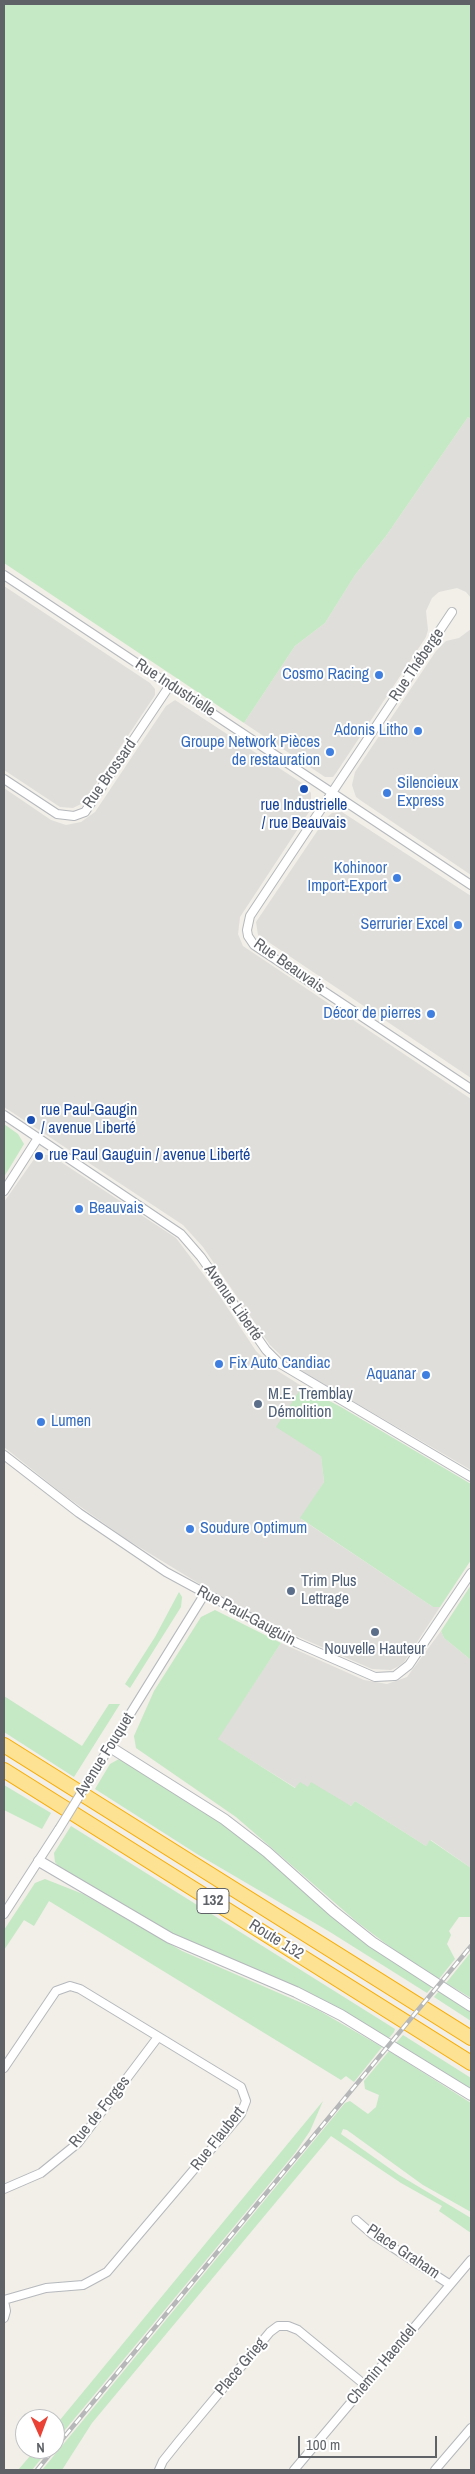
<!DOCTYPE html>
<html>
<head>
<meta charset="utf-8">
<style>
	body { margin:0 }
	#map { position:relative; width:475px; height:2474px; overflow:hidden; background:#f1efe8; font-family:"Archivo Narrow",sans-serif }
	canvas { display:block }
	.frame { position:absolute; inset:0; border:5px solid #5f6368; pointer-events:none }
	.north { position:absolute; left:15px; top:2409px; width:50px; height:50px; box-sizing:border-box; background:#fff; border:1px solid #bfc1c3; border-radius:50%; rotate:178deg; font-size:14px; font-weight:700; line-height:20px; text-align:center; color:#5f6368 }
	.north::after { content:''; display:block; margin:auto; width:18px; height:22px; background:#ea4335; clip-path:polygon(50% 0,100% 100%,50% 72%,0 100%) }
	.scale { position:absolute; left:298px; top:2436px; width:139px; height:22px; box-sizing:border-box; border:2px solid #5f6368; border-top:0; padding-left:6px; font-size:15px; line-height:18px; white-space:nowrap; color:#5f6368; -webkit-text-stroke:4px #fff; paint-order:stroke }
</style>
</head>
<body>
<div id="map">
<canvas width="475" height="2474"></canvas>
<div class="frame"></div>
<div class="north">N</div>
<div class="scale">100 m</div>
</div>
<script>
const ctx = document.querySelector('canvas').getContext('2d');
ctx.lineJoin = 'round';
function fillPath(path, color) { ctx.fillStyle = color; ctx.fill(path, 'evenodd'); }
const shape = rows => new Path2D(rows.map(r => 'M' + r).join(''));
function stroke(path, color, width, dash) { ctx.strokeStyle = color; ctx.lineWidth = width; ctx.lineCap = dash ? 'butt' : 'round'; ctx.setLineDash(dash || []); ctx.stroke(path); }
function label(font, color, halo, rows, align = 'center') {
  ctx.font = font + ' "Archivo Narrow",sans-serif'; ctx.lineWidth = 4; ctx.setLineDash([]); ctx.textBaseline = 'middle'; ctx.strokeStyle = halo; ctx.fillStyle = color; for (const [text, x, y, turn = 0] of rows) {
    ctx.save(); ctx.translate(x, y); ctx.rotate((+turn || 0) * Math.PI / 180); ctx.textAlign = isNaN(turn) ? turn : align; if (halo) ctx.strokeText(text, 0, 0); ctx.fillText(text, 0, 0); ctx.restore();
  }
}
const industrial = shape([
	[468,417,471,419,471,598,466,592,457,588,439,592,432,598,426,611,428,630,426,637,336,773,333,777,325,777,244,723,295,646,325,623,355,575,386,536],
	[4,586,150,683,155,689,155,695,83,803,73,808,60,807,4,770],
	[471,629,471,875,363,802,356,797,352,785,355,772,436,651,446,641,459,638],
	[175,700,305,785,311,793,311,809,240,917,238,934,243,946,471,1099,471,1470,291,1365,270,1345,203,1247,183,1225,4,1107,4,788,51,820,66,825,81,822,95,812,166,706],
	[342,812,471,896,471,1078,258,935,256,922,326,818,332,813],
	[37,1155,49,1155,55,1158,176,1238,219,1295,256,1351,273,1368,308,1390,300,1390,321,1455,324,1482,301,1519,433,1607,440,1607,404,1662,399,1666,391,1670,372,1669,292,1634,221,1597,126,1539,64,1495,4,1447,4,1202],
	[441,1631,444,1638,471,1660,471,1868,431,1840,426,1846,355,1801,351,1806,308,1787,296,1788,217,1739,281,1643,364,1680,387,1684,407,1677]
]);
const green = shape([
	[4,4,471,4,471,419,468,417,386,536,355,575,325,623,295,646,244,723,4,563],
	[4,1124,18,1134,24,1144,4,1177],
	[300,1390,308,1390,341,1407,471,1484,471,1560,440,1607,433,1607,300,1518,324,1482,321,1456,276,1427],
	[471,1585,471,1660,444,1638,441,1631],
	[179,1592,182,1597,181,1607,130,1688,125,1684,155,1637],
	[215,1610,281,1643,218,1739,295,1788,300,1782,308,1787,311,1782,351,1806,355,1801,426,1846,430,1840,471,1868,471,1917,459,1917,449,1931,451,1935,447,1944,455,1959,439,1979,410,1962,357,1922,236,1817,136,1748,134,1736,154,1691,201,1617],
	[4,1696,82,1746,109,1704,120,1704,74,1777,4,1732],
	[119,1759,198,1807,248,1842,378,1951,432,1987,427,1993,330,1932,197,1854,95,1789,110,1764],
	[4,1785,51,1813,42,1829,4,1810],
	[71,1826,395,2029,394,2032,389,2038,338,2009,163,1929,58,1866,55,1862,54,1853],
	[45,1879,83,1894,182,1951,318,2010,382,2047,354,2082,346,2076,341,2080,49,1901,34,1926,24,1920,4,1950,4,1930,35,1883],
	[471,1952,471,1998,446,1983],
	[439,1991,471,2011,471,2021,434,1997],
	[403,2035,471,2078,471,2091,396,2043],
	[389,2051,471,2103,471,2212,423,2185,347,2130,343,2129,341,2134,399,2175,471,2218,471,2233,439,2211,442,2206,401,2183,331,2136,92,2423,62,2470,42,2470,345,2103,350,2101,368,2114,376,2107,379,2095,365,2089,364,2081],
	[323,2101,310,2131,295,2153,55,2442,55,2426],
	[36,2449,49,2449,32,2470,18,2470]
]);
const minor = shape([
	[4,575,471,885],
	[452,612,250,916,247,930,248,936,254,945,471,1089],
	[4,779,57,814,74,816,85,812,170,685],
	[4,1115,181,1234,201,1257,266,1350,279,1363,471,1477],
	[4,1191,38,1138],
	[4,1455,79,1513,166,1572,297,1643,375,1677,395,1676,409,1665,471,1573],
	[91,1777,204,1595],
	[4,1914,59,1829],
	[4,2068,56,1991,70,1986,80,1989,241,2087,246,2101,241,2114,107,2272,83,2285,46,2288,4,2300],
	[4,2189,41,2173,78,2143,158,2037],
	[356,2220,372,2234,449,2284],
	[4,2301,6,2311,4,2318],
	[159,2470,163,2461,179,2441,270,2332,278,2326,288,2326,298,2330,365,2385],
	[294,2470,471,2260],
	[435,2470,471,2428]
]);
const tertiary = shape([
	[110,1747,224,1819,267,1852,333,1911,372,1942,471,2006],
	[39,1861,170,1938,296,1992,341,2015,471,2095]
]);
const motorway = shape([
	[4,1745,471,2038],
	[4,1770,471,2063]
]);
const rail = shape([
	[55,2448,471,1946],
	[37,2470,54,2449]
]);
const minorBridge = shape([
	[59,1829,91,1777]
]);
const markers = [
	[379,675,5,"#3f7fe0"],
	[418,731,5,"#3f7fe0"],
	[330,752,5,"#3f7fe0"],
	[304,789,5,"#1a4fb4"],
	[387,793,5,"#3f7fe0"],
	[397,878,5,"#3f7fe0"],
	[458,925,5,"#3f7fe0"],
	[431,1014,5,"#3f7fe0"],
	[31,1120,5,"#1a4fb4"],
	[39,1156,5,"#1a4fb4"],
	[79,1209,5,"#3f7fe0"],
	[219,1364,5,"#3f7fe0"],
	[426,1375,5,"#3f7fe0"],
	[258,1404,5,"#5c6f8a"],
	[41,1422,5,"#3f7fe0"],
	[190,1529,5,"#3f7fe0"],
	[291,1591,5,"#5c6f8a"],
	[375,1632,5,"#5c6f8a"]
];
const shields = [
	[213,1901,32]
];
const shieldNames = [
	["132",213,1901]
];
const streetNames = [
	["Rue Théberge",417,665,-56],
	["Rue Industrielle",175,688,33],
	["Rue Brossard",110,774,-55],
	["Rue Beauvais",289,966,35],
	["Avenue Liberté",233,1303,55],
	["Rue Paul-Gauguin",246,1616,28],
	["Avenue Fouquet",105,1755,-58],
	["Route 132",276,1940,32],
	["Rue de Forges",100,2112,-51],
	["Rue Flaubert",218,2139,-52],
	["Place Graham",403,2252,34],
	["Chemin Haendel",382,2365,-50],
	["Place Grieg",241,2367,-50]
];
const shopNames = [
	["Cosmo Racing",369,675],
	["Adonis Litho",408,731],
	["Groupe Network Pièces",320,743],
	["de restauration",320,761],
	["Silencieux",397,784,"left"],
	["Express",397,802,"left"],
	["Kohinoor",387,869],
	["Import-Export",387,887],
	["Serrurier Excel",448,925],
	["Décor de pierres",421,1014],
	["Beauvais",89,1209,"left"],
	["Fix Auto Candiac",229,1364,"left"],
	["Aquanar",416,1375],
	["Lumen",51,1422,"left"],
	["Soudure Optimum",200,1529,"left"]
];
const transitNames = [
	["rue Industrielle",304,806,"center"],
	["/ rue Beauvais",304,824,"center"],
	["rue Paul-Gaugin",41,1111],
	["/ avenue Liberté",41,1129],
	["rue Paul Gauguin / avenue Liberté",49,1156]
];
const serviceNames = [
	["M.E. Tremblay",268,1395],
	["Démolition",268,1413],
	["Trim Plus",301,1582],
	["Lettrage",301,1600],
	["Nouvelle Hauteur",375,1650,"center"]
];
fillPath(industrial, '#e0deda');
fillPath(green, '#c5e8c5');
stroke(minor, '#b5b8bc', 10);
stroke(tertiary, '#b5b8bc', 12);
stroke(motorway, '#f9ab00', 16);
stroke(minor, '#fff', 8);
stroke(tertiary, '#fff', 10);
stroke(motorway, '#fde293', 14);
stroke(rail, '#b6b7b8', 4.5);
stroke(rail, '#fff', 2.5, [8]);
stroke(minorBridge, '#b5b8bc', 10, []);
stroke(minorBridge, '#fff', 8);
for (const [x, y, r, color] of markers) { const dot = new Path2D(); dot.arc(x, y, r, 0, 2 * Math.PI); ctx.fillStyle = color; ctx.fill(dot); stroke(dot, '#fff', 2); }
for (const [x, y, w] of shields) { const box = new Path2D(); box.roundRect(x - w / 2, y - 12.5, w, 25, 4); ctx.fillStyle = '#fff'; ctx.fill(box); stroke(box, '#5f6368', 1); }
label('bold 15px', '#5f6368', null, shieldNames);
label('16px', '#5f6368', '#fff', streetNames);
label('16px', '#366cbe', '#fff', shopNames, 'right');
label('16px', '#164399', '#fff', transitNames, 'left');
label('16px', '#4e5e75', '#fff', serviceNames, 'left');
</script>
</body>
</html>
